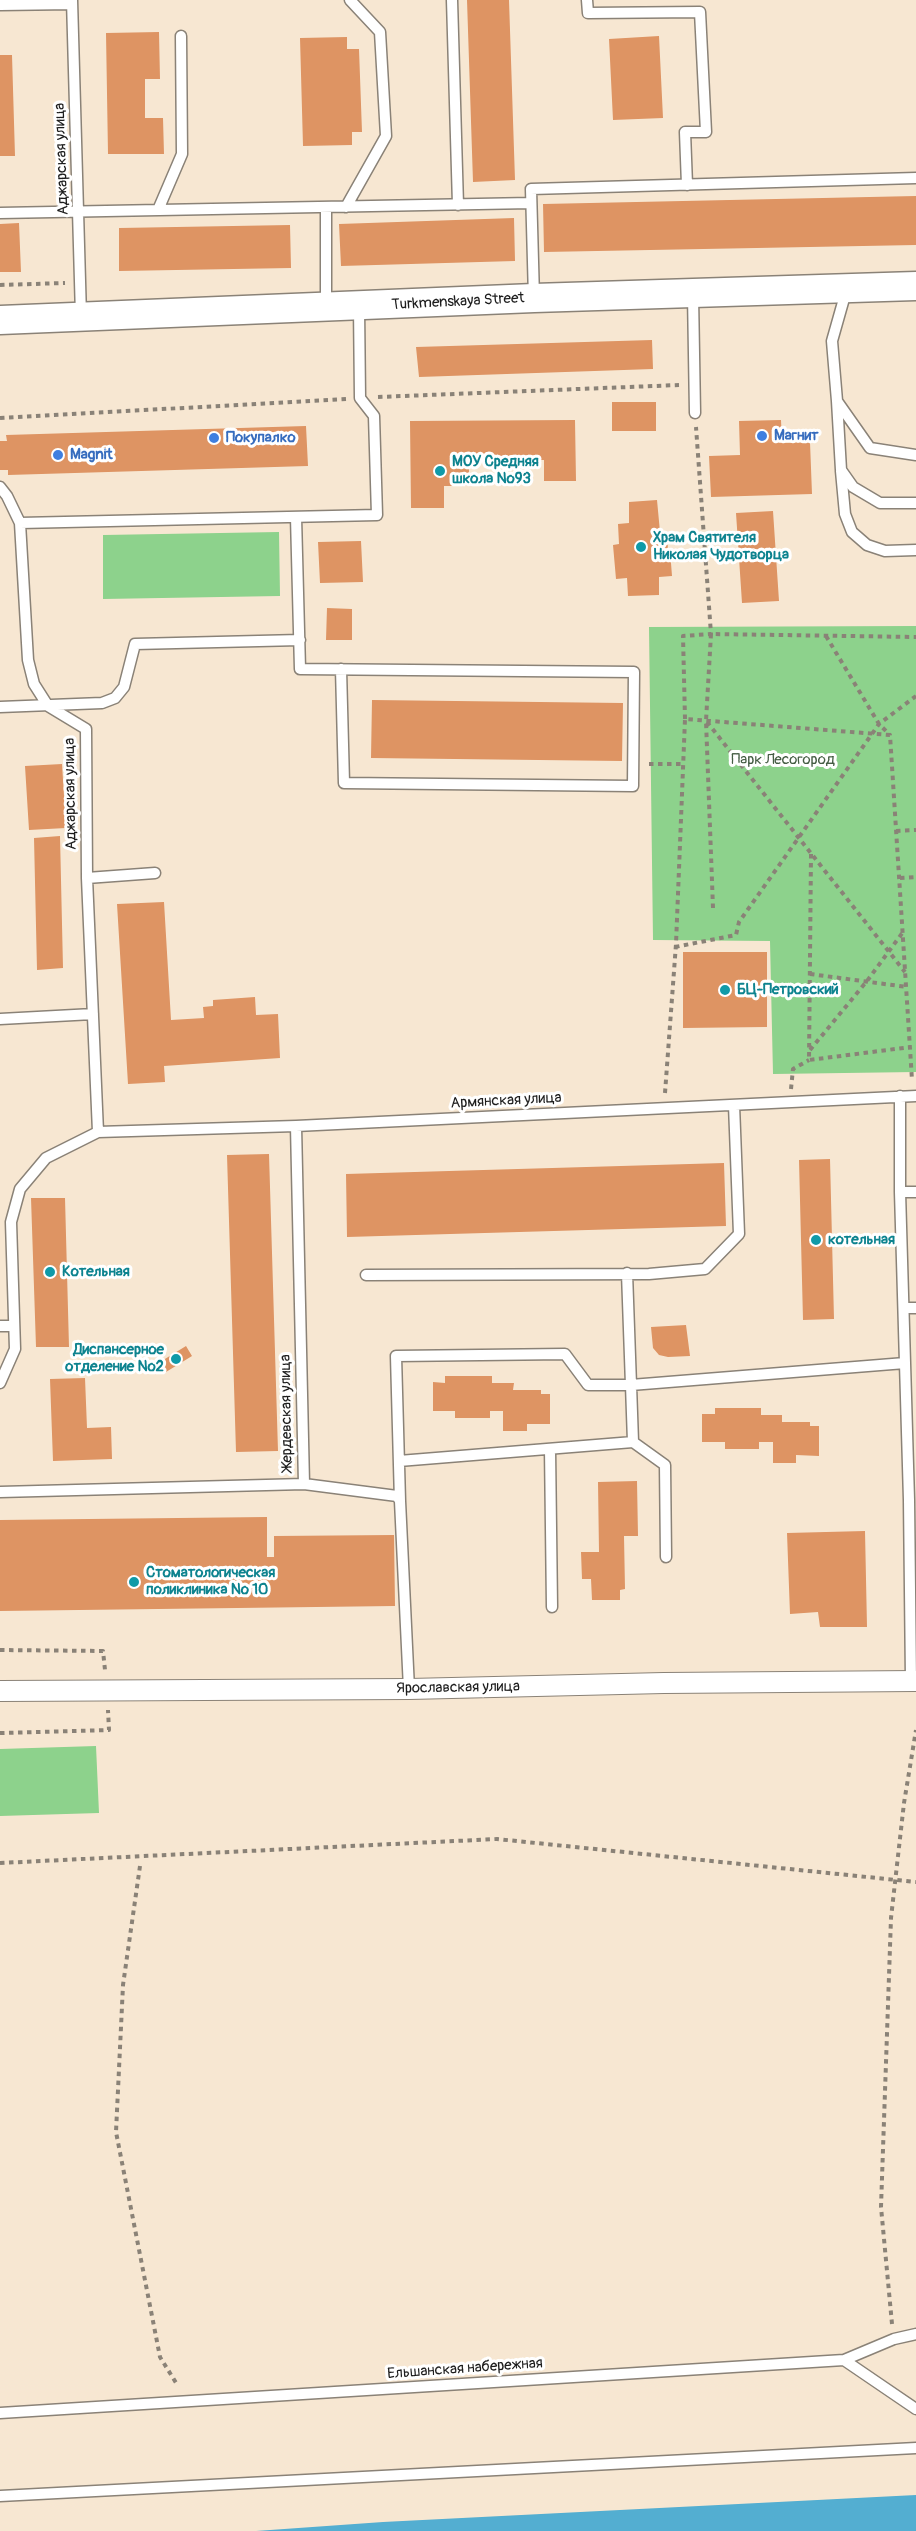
<!DOCTYPE html>
<html>
<head>
<meta charset="utf-8">
<style>
	body { margin:0 }
	canvas { display:block; background:#f7e7d2 }
</style>
</head>
<body>
<canvas width="916" height="2531"></canvas>
<script>
const ctx = document.querySelector('canvas').getContext('2d');
ctx.lineJoin = 'round';
function fillPath(path, color) { ctx.fillStyle = color; ctx.fill(path, 'evenodd'); }
const shape = rows => new Path2D(rows.map(r => 'M' + r).join(''));
function stroke(path, color, width, dash) { ctx.strokeStyle = color; ctx.lineWidth = width; ctx.lineCap = dash ? 'butt' : 'round'; ctx.setLineDash(dash || []); ctx.stroke(path); }
function label(font, color, halo, rows, align = 'center') {
  ctx.font = font + ' Pangolin,sans-serif'; ctx.lineWidth = 6; ctx.setLineDash([]); ctx.textBaseline = 'middle'; ctx.strokeStyle = halo; ctx.fillStyle = color; for (const [text, x, y, turn = 0] of rows) {
    ctx.save(); ctx.translate(x, y); ctx.rotate((+turn || 0) * Math.PI / 180); ctx.textAlign = isNaN(turn) ? turn : align; if (halo) ctx.strokeText(text, 0, 0); ctx.fillText(text, 0, 0); ctx.restore();
  }
}
const green = shape([
	[279,532,280,596,103,599,103,535],
	[916,626,916,1072,773,1074,770,941,653,940,649,627],
	[96,1746,99,1813,0,1816,0,1749]
]);
const water = shape([
	[916,2495,916,2531,256,2531,383,2522]
]);
const building = shape([
	[467,0,509,0,515,180,473,182],
	[159,32,160,79,145,79,145,118,163,118,164,154,108,154,106,33],
	[659,36,663,118,613,120,609,39],
	[347,37,347,49,359,49,362,132,352,132,352,145,303,146,300,38],
	[0,55,12,55,15,156,0,156],
	[916,196,916,245,544,252,543,204],
	[514,218,515,261,341,266,339,224],
	[19,223,21,272,0,272,0,224],
	[290,225,291,268,119,271,119,228],
	[652,340,653,369,419,377,416,347],
	[612,402,656,402,656,431,612,431],
	[575,420,576,481,544,481,544,460,469,460,469,486,444,486,444,508,411,508,410,421],
	[781,420,782,443,810,442,812,494,711,497,709,456,740,455,739,421],
	[306,426,308,466,8,475,8,470,0,470,0,441,7,441,6,435],
	[657,500,660,532,667,532,668,550,670,550,672,576,659,577,659,595,628,596,627,578,616,579,613,545,619,544,618,524,629,523,629,502],
	[773,511,779,601,742,603,736,513],
	[361,541,363,582,320,583,318,542],
	[327,608,352,609,352,640,326,640],
	[372,700,623,703,622,761,371,758],
	[62,764,66,828,29,830,25,766],
	[60,836,63,968,37,970,34,838],
	[164,902,171,1020,204,1018,203,1007,213,1006,213,1000,255,997,256,1015,278,1014,280,1058,164,1066,165,1082,128,1084,117,904],
	[683,952,767,952,767,1027,683,1028],
	[269,1154,278,1451,236,1452,227,1155],
	[830,1159,834,1319,803,1320,799,1160],
	[724,1163,726,1226,347,1237,346,1174],
	[31,1198,65,1198,69,1347,36,1347],
	[686,1325,690,1356,668,1357,659,1355,653,1348,651,1327],
	[186,1346,192,1356,166,1372,160,1362],
	[445,1376,492,1376,492,1383,514,1383,513,1390,541,1390,541,1394,550,1394,550,1424,527,1424,527,1431,503,1431,503,1411,490,1411,490,1418,455,1418,455,1411,433,1411,433,1382,445,1383],
	[85,1378,87,1428,111,1427,112,1459,53,1461,50,1379],
	[715,1408,761,1408,761,1415,782,1415,782,1422,810,1422,810,1426,819,1426,819,1456,796,1455,796,1463,773,1463,773,1442,759,1442,759,1449,725,1449,725,1442,702,1442,702,1414,715,1414],
	[637,1481,638,1536,624,1536,625,1589,620,1590,620,1600,592,1600,591,1579,582,1579,581,1552,599,1552,598,1482],
	[267,1517,267,1557,274,1557,274,1536,394,1535,395,1606,0,1611,0,1520],
	[865,1531,867,1627,820,1627,818,1612,790,1614,787,1533]
]);
const path = shape([
	[0,285,65,283],
	[378,397,679,385],
	[0,418,346,399],
	[826,636,879,724,890,735],
	[685,719,683,636,711,634,696,427],
	[707,722,905,972],
	[649,764,683,764],
	[896,831,916,830],
	[811,854,809,1060,911,1047],
	[900,878,916,877],
	[713,908,706,721,711,634,916,637],
	[675,947,736,935,739,922,879,724,916,696],
	[810,974,907,987],
	[810,1050,867,981,903,932],
	[791,1089,793,1069,809,1060],
	[665,1093,676,944,685,719,890,735,912,1080],
	[0,1650,103,1651,105,1670],
	[0,1733,109,1730,108,1710],
	[0,1863,497,1839,916,1882],
	[140,1866,123,1985,116,2132,160,2357,178,2386],
	[892,2324,881,2207,891,1918,904,1803,916,1730]
]);
const lane = shape([
	[72,0,81,316],
	[452,0,458,205],
	[587,0,588,13,700,12,706,132,685,132,687,185],
	[0,5,72,4],
	[326,207,326,306],
	[346,207,386,136,380,32,350,0],
	[158,210,182,154,181,36],
	[0,213,531,203],
	[847,288,832,341,837,401,870,448,916,455],
	[693,295,695,413],
	[534,298,531,189,916,178],
	[837,401,841,470,853,487,880,503,916,503],
	[841,471,845,514,852,532,867,545,885,551,916,550],
	[0,487,7,496,20,523,28,660,34,684,48,706,86,729,87,878,98,1132],
	[296,517,300,669,634,672,633,786,344,783,341,669],
	[20,523,377,515,374,416,360,398,359,307],
	[0,707,102,703,115,698,124,687,135,644,300,640],
	[87,878,155,873],
	[0,1019,93,1014],
	[900,1096,900,1192,909,1500,911,1681],
	[296,1126,304,1484,397,1496,400,1501,409,1689],
	[900,1192,916,1192],
	[366,1275,649,1274,705,1269,739,1234,734,1105],
	[904,1308,916,1308],
	[0,1326,14,1326],
	[0,1383,15,1349,11,1222,20,1189,46,1158,98,1132,296,1126,916,1096],
	[550,1449,552,1607],
	[399,1461,633,1442],
	[0,1492,304,1484],
	[400,1501,396,1356,565,1354,588,1385,631,1385,627,1273],
	[666,1557,665,1465,633,1442,631,1385,905,1363],
	[844,2360,894,2339,916,2334],
	[0,2413,844,2360,916,2409],
	[0,2496,916,2448]
]);
const street = shape([
	[0,1691,409,1689,664,1683,916,1681]
]);
const secondary = shape([
	[0,320,534,298,916,286]
]);
const markers = [
	[762,436,6,"#3f7fe0"],
	[214,438,6,"#3f7fe0"],
	[58,455,6,"#3f7fe0"],
	[440,471,6,"#0f9aa8"],
	[641,547,6,"#0f9aa8"],
	[725,990,6,"#0f9aa8"],
	[816,1240,6,"#0f9aa8"],
	[50,1272,6,"#0f9aa8"],
	[176,1359,6,"#0f9aa8"],
	[134,1582,6,"#0f9aa8"]
];
const streetNames = [
	["Аджарская улица",62,159,-92],
	["Turkmenskaya Street",458,302,-3],
	["Аджарская улица",71,794,-91],
	["Армянская улица",506,1101,-3],
	["Жердевская улица",287,1413,-91],
	["Ярославская улица",458,1688,-1],
	["Ельшанская набережная",465,2369,-4]
];
const shopNames = [
	["Магнит",774,436],
	["Покупалко",226,438],
	["Magnit",70,455]
];
const cultureNames = [
	["МОУ Средняя",452,462],
	["школа №93",452,479],
	["Храм Святителя",653,538],
	["Николая Чудотворца",653,555],
	["БЦ-Петровский",737,990],
	["котельная",828,1240],
	["Котельная",62,1272],
	["Диспансерное",164,1350,"right"],
	["отделение №2",164,1367,"right"],
	["Стоматологическая",146,1573],
	["поликлиника № 10",146,1590]
];
const parkNames = [
	["Парк Лесогород",783,760]
];
fillPath(green, '#8dd28c');
fillPath(water, '#53aed1');
fillPath(building, '#de9463');
stroke(lane, '#8a8277', 13);
stroke(street, '#8a8277', 22);
stroke(secondary, '#8a8277', 31);
stroke(path, '#8a8277', 4, [4.5, 4.5]);
stroke(lane, '#fff', 10);
stroke(street, '#fff', 20);
stroke(secondary, '#fff', 28);
for (const [x, y, r, color] of markers) { const dot = new Path2D(); dot.arc(x, y, r, 0, 2 * Math.PI); ctx.fillStyle = color; ctx.fill(dot); stroke(dot, '#fff', 2); }
label('15px', '#1c1c1c', '#fff', streetNames);
label('bold 15px', '#366cbe', '#fff', shopNames, 'left');
label('bold 15px', '#0d838f', '#fff', cultureNames, 'left');
label('15px', '#445c43', '#fff', parkNames);
</script>
</body>
</html>
